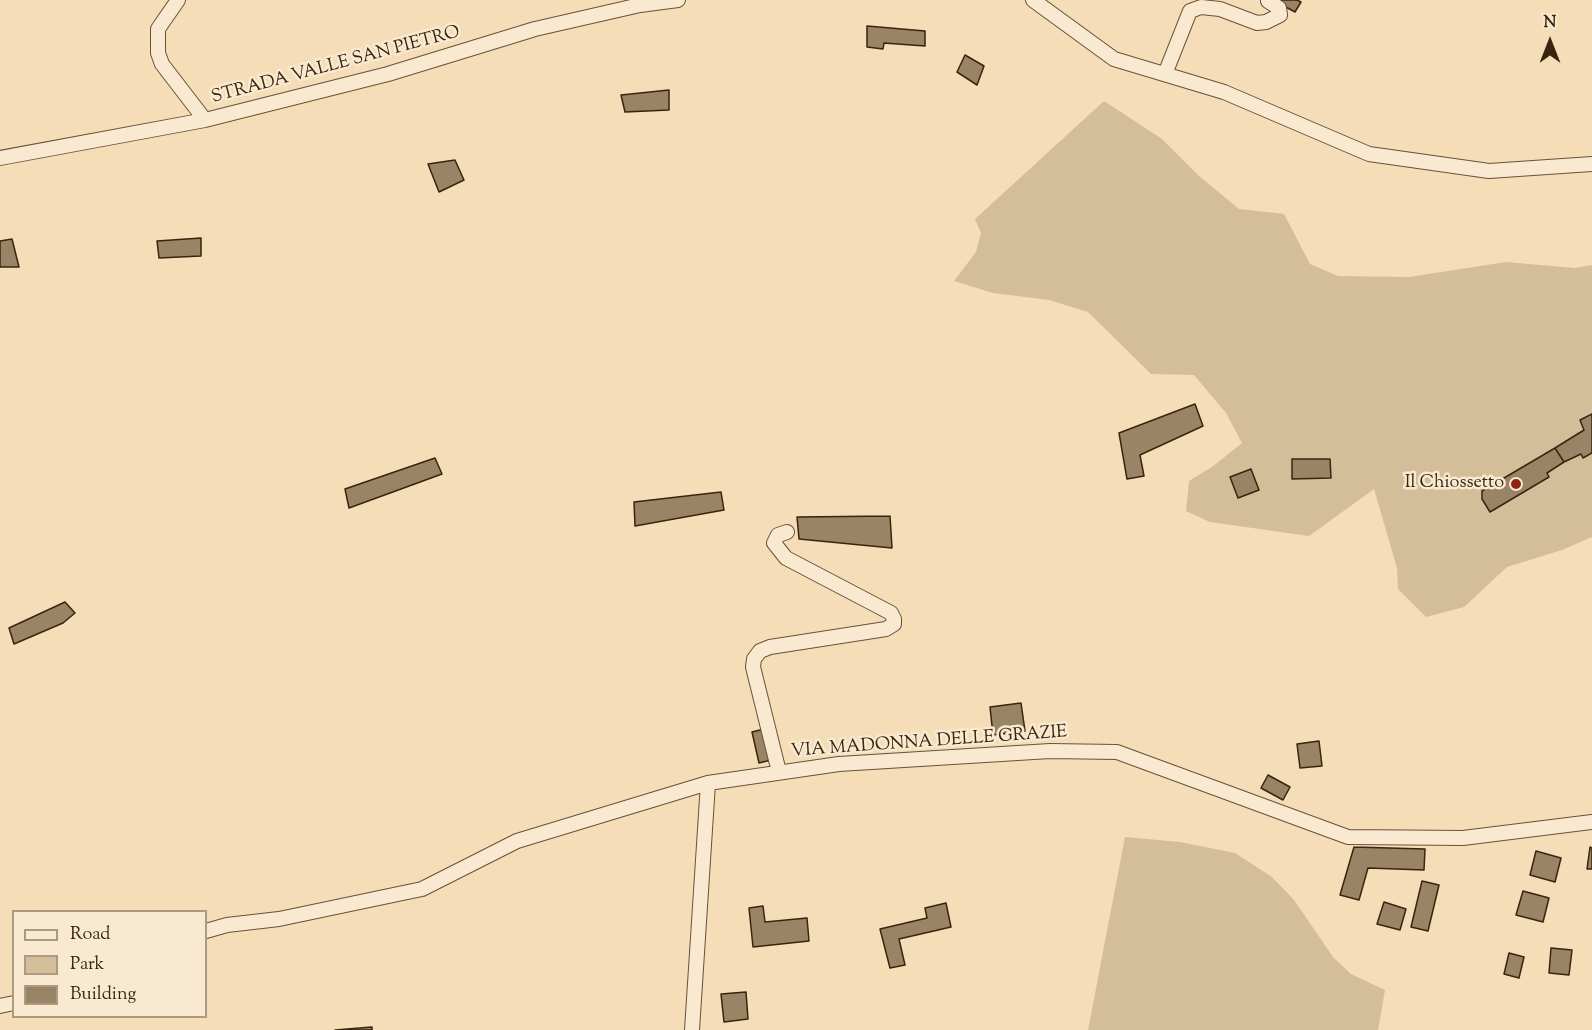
<!DOCTYPE html>
<html>
<head>
<meta charset="utf-8">
<style>
	body { margin:0 }
	#map { position:relative; width:1592px; height:1030px; overflow:hidden; background:#f4ddb7; font-family:"Sorts Mill Goudy",serif }
	canvas { display:block }
	.legend { position:absolute; left:12px; top:910px; width:195px; height:108px; box-sizing:border-box; background:#f8e9d0; border:2px solid #ac9a83; margin:0; padding:8px 10px; list-style:none; font-size:18px; color:#39240f }
	.legend li { display:flex; align-items:center; gap:12px; height:30px }
	.legend b { width:30px; border:2px solid #ac9a83 }
	.north { position:absolute; left:1520px; top:12px; width:60px; height:60px; -webkit-text-stroke:4px #f8e9d0; paint-order:stroke; rotate:0deg; font-size:16px; font-weight:700; line-height:24px; text-align:center; color:#39240f }
	.north::after { content:''; display:block; margin:auto; width:21px; height:27px; background:#39240f; clip-path:polygon(50% 0,100% 100%,50% 72%,0 100%) }
</style>
</head>
<body>
<div id="map">
<canvas width="1592" height="1030"></canvas>
<ul class="legend">
<li><b style="height:8px;background:#f8e9d0"></b>Road</li>
<li><b style="height:16px;background:#d4be9a"></b>Park</li>
<li><b style="height:16px;background:#9a8466"></b>Building</li>
</ul>
<div class="north">N</div>
</div>
<script>
const ctx = document.querySelector('canvas').getContext('2d');
ctx.lineJoin = 'round';
function fillPath(path, color) { ctx.fillStyle = color; ctx.fill(path, 'evenodd'); }
const shape = rows => new Path2D(rows.map(r => 'M' + r).join(''));
function stroke(path, color, width, dash) { ctx.strokeStyle = color; ctx.lineWidth = width; ctx.lineCap = dash ? 'butt' : 'round'; ctx.setLineDash(dash || []); ctx.stroke(path); }
function label(font, color, halo, rows, align = 'center') {
  ctx.font = font + ' "Sorts Mill Goudy",serif'; ctx.lineWidth = 5; ctx.setLineDash([]); ctx.textBaseline = 'middle'; ctx.strokeStyle = halo; ctx.fillStyle = color; for (const [text, x, y, turn = 0] of rows) {
    ctx.save(); ctx.translate(x, y); ctx.rotate((+turn || 0) * Math.PI / 180); ctx.textAlign = isNaN(turn) ? turn : align; if (halo) ctx.strokeText(text, 0, 0); ctx.fillText(text, 0, 0); ctx.restore();
  }
}
const green = shape([
	[1104,101,1162,139,1198,175,1239,209,1284,214,1310,264,1338,276,1409,277,1506,262,1575,268,1592,265,1592,537,1562,550,1507,567,1464,607,1426,617,1398,589,1397,568,1374,489,1309,536,1210,522,1186,511,1189,481,1212,467,1242,443,1226,413,1194,375,1151,374,1088,312,1049,300,993,293,954,281,976,252,981,233,975,219],
	[1125,837,1180,842,1235,853,1272,877,1294,900,1333,957,1351,974,1385,990,1378,1030,1088,1030]
]);
const building = shape([
	[1273,0,1297,0,1301,2,1295,12,1273,0],
	[867,26,925,31,925,46,884,43,883,49,867,47,867,26],
	[965,55,984,66,977,85,957,72,965,55],
	[669,90,669,110,625,112,621,95,669,90],
	[455,160,464,180,439,192,428,164,455,160],
	[201,238,201,256,159,258,157,241,201,238],
	[12,239,19,267,0,267,0,241,12,239],
	[1195,404,1203,426,1140,455,1144,476,1127,479,1119,433,1195,404],
	[1592,414,1592,453,1583,458,1581,454,1564,462,1555,448,1584,430,1580,420,1592,414],
	[1555,448,1564,462,1547,473,1549,477,1490,512,1482,499,1482,491,1555,448],
	[435,458,442,474,349,508,345,489,435,458],
	[1292,459,1330,459,1331,478,1292,479,1292,459],
	[1251,469,1259,490,1238,498,1230,477,1251,469],
	[721,492,724,510,635,526,634,502,721,492],
	[890,516,892,548,799,539,797,517,890,516],
	[65,602,75,613,63,623,14,644,9,628,65,602],
	[1021,703,1025,731,993,735,990,707,1021,703],
	[764,729,771,760,759,763,752,732,764,729],
	[1319,741,1322,766,1300,768,1297,744,1319,741],
	[1268,775,1290,787,1283,800,1261,788,1268,775],
	[1354,847,1425,849,1424,870,1368,868,1359,900,1340,895,1354,847],
	[1590,847,1592,848,1592,869,1587,869,1590,847],
	[1536,851,1561,858,1555,882,1530,875,1536,851],
	[1422,881,1439,885,1428,931,1411,927,1422,881],
	[1523,891,1549,898,1543,922,1516,915,1523,891],
	[1384,902,1406,909,1400,930,1377,924,1384,902],
	[946,903,951,927,899,939,905,965,890,968,880,929,927,918,925,908,946,903],
	[763,906,765,922,807,918,809,941,753,947,749,908,763,906],
	[1551,948,1572,950,1569,975,1549,973,1551,948],
	[1509,953,1524,957,1519,978,1504,974,1509,953],
	[746,992,748,1019,724,1022,721,994,746,992],
	[372,1027,372,1030,335,1030,372,1027]
]);
const street = shape([
	[178,0,158,29,158,53,162,64,205,120],
	[1033,0,1114,59,1224,92,1369,154,1489,171,1592,164],
	[1165,74,1190,11,1201,7,1220,9,1257,23,1266,22,1280,15,1279,8,1268,1],
	[0,158,205,120,388,74,535,29,640,5,678,0],
	[779,772,753,667,754,659,760,651,770,647,886,629,894,624,894,619,891,613,786,558,774,543,778,535,787,532],
	[206,931,227,925,279,919,422,889,517,841,708,783,839,764,1050,751,1117,752,1348,837,1463,838,1592,822],
	[0,1006,14,1003],
	[692,1030,708,783]
]);
const markers = [
	[1516,484,6,"#8f2418"]
];
const streetNames = [
	["STRADA VALLE SAN PIETRO",336,66,-15],
	["VIA MADONNA DELLE GRAZIE",929,743,-4]
];
const poiNames = [
	["Il Chiossetto",1504,484]
];
fillPath(green, '#d4be9a');
fillPath(building, '#9a8466');
stroke(building, '#39240f', 1.5);
stroke(street, '#685239', 16);
stroke(street, '#f8e9d0', 14);
for (const [x, y, r, color] of markers) { const dot = new Path2D(); dot.arc(x, y, r, 0, 2 * Math.PI); ctx.fillStyle = color; ctx.fill(dot); stroke(dot, '#f8e9d0', 2); }
label('18px', '#39240f', '#f8e9d0', streetNames);
label('18px', '#39240f', '#f8e9d0', poiNames, 'right');
</script>
</body>
</html>
